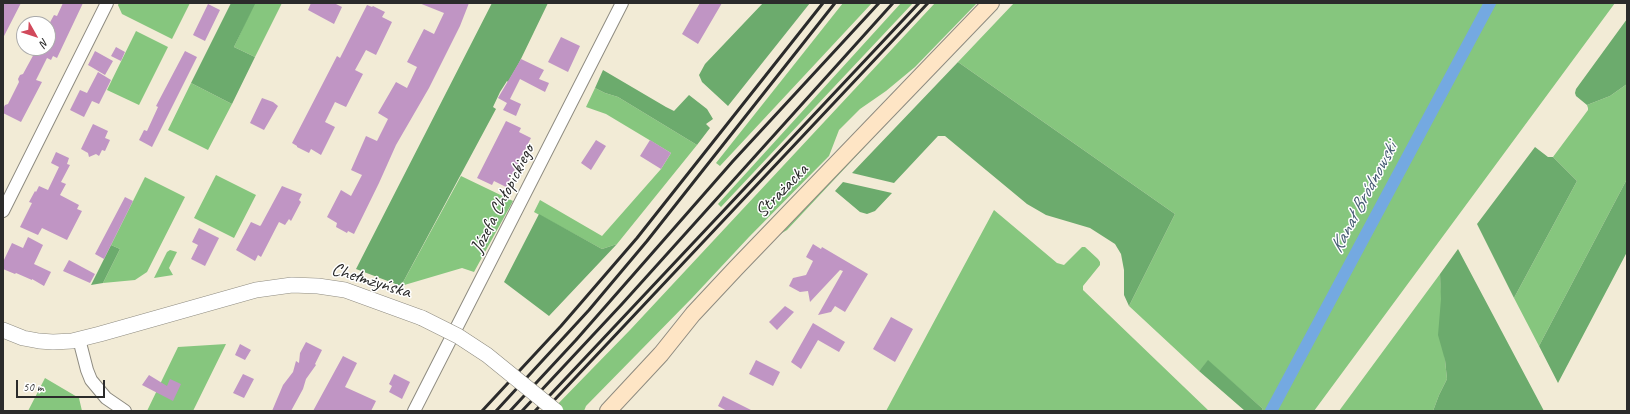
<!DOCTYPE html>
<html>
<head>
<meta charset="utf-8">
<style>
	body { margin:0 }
	#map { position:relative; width:1630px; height:414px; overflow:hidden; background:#f2ebd6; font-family:Caveat,sans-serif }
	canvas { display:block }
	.frame { position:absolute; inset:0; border:4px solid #2b2b2b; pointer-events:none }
	.north { position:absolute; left:16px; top:16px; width:40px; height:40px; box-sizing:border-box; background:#fff; border:1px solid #aaa; border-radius:50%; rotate:129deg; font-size:11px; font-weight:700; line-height:16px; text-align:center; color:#2b2b2b }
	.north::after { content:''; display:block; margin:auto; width:14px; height:18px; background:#d1495b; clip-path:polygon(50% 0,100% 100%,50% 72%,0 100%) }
	.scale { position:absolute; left:16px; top:380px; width:89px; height:18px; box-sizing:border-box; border:2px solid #2b2b2b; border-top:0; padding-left:5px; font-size:12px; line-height:14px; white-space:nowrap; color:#2b2b2b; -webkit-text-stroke:3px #fff; paint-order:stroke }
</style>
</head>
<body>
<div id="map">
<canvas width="1630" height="414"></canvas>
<div class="frame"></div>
<div class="north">N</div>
<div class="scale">50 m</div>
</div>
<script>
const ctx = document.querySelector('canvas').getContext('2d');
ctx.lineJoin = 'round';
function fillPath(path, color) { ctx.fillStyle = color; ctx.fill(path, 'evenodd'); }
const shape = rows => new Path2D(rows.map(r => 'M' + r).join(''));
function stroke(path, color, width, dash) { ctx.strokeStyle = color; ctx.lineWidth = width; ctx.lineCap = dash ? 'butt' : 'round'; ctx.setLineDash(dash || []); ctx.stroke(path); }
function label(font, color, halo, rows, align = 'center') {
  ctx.font = font + ' Caveat,sans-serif'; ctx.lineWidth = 3; ctx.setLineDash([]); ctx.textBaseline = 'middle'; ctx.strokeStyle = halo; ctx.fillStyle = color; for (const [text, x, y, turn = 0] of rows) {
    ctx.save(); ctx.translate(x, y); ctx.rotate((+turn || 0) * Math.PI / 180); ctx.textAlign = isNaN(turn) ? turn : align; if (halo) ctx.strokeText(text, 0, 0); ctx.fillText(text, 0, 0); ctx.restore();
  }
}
const green = shape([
	[119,3,190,3,172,39,122,14,118,5],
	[253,3,282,3,255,57,234,47,254,4],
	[843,3,872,3,720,166,716,163],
	[901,3,913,3,721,207,718,204],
	[935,3,977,3,915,67,886,91,860,109,839,130,829,156,749,237,692,298,586,406,584,411,551,411,630,330],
	[1014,3,1615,3,1314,411,1261,411,1263,409,1208,361,1199,371,1129,306,1175,214,958,62],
	[979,25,787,230,777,236],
	[136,31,168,47,139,105,107,90],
	[191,83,232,104,208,150,168,130],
	[1627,84,1627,179,1539,346,1514,298,1577,181,1553,157,1588,110,1588,108,1587,105,1610,96],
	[595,88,605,93,618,97,697,145,617,244,602,249,534,212,540,200,602,236,661,169,671,153,606,114,586,107],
	[216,175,256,195,234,238,194,218],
	[461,176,513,201,474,272,462,268,401,286],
	[145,177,185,197,147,272,135,280,103,283,120,249,111,245],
	[994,210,1057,263,1064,265,1082,247,1085,247,1098,259,1100,262,1100,265,1083,286,1083,290,1209,411,886,411],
	[170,250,177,252,169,268,173,275,154,278,167,252],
	[1440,274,1445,360,1447,379,1439,395,1433,411,1339,411],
	[226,344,193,411,147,411,178,347],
	[45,378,79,398,82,411,28,411]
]);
const forest = shape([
	[231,3,255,4,234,47,255,57,232,104,191,83],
	[492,3,548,3,519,63,508,82,507,81,500,92,493,107,496,109,401,286,356,269],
	[763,3,810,3,728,106,702,82,699,75,705,64],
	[1627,19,1627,84,1610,96,1587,105,1576,96,1575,93,1576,89],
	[958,62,1175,214,1129,306,1124,295,1124,270,1121,254,1115,244,1090,228,1046,215,1027,204,945,136,938,136,894,183,852,173],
	[603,70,666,107,674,111,689,95,707,109,713,119,706,124,710,128,697,145,618,97,605,93,595,88],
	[1535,147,1548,157,1553,157,1577,181,1514,298,1477,224],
	[1627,179,1627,252,1558,383,1539,346],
	[843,182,892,193,875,211,867,214,860,212,835,191],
	[539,214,602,249,617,244,549,316,504,282],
	[111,245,120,249,103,283,91,285],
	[1458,249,1544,411,1433,411,1439,395,1447,379,1445,360,1438,335,1441,299,1440,274],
	[1208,360,1263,409,1261,411,1245,411,1199,371]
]);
const canal = shape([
	[1271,411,1490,3]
]);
const building = shape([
	[3,3,21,3,3,38],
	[63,3,83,3,57,58,53,56,51,60,47,58,36,80,42,82,21,122,3,113,3,109,5,105,8,104,19,82,18,79,20,75,23,74,35,52,28,48,48,48,48,26,54,15,57,16],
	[311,3,334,3,342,7,334,24,308,10],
	[419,3,469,3,460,26,429,88,396,145,379,183,354,234,348,231,347,233,336,227,337,223,327,217,341,190,351,196,362,175,351,170,366,136,377,141,388,119,378,113,396,82,407,88,417,67,407,62,424,29,434,34,444,13],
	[700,3,722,3,698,44,682,34],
	[208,4,220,10,205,41,193,35],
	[367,5,372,7,373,6,385,12,382,17,392,22,376,55,366,50,355,70,363,74,346,107,335,102,325,122,335,127,321,155,311,149,309,153,297,147,297,146,292,143,337,56,340,58],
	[561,37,580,46,568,72,548,62],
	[116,47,125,52,121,61,111,56],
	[95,51,113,61,105,75,88,65],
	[185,51,197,57,152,147,139,140,144,130,147,131,158,107,156,106],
	[521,59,544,70,539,79,549,83,545,92,520,79,510,99,521,104,516,116,503,110,507,103,498,98],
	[98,72,111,80,99,104,92,101,84,117,70,110,80,90,87,93],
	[262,98,273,102,278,106,264,130,250,123],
	[506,121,521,128,519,132,531,138,506,187,494,181,492,185,477,178],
	[93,124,108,131,105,138,110,140,105,151,102,150,99,156,96,154,89,157,88,153,81,149],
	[596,140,606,146,591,170,581,163],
	[650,140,671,153,661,169,640,156],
	[56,152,69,158,67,164,70,165,61,182,66,184,60,195,79,205,77,209,82,211,67,240,42,228,38,235,20,227,32,203,29,202,35,191,36,192,39,186,48,190,59,167,51,163],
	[282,186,302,194,299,200,301,202,291,221,289,219,285,225,279,222,261,257,258,255,255,261,236,250,251,222,260,226,261,225],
	[125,197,133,201,104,259,95,254],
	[199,228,219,238,205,266,191,259,198,245,192,242],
	[28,237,43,245,34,264,51,272,44,286,32,279,32,280,16,273,15,274,3,269,3,262,12,243,23,248],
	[813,244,821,249,822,247,868,274,845,312,835,306,831,312,818,315,843,271,840,270,810,302,808,291,800,292,789,286,793,278,806,275,813,261,806,257],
	[69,260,95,274,90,283,63,271],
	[785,306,794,312,777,330,769,322],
	[891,317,913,329,895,362,873,349],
	[813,323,845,342,839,352,818,340,801,369,791,362],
	[306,342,322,350,315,364,316,365,306,379,303,389,291,411,272,411,283,385,293,372,296,361,299,363,300,353],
	[240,344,251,350,245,360,235,355],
	[343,356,357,363,345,387,376,401,371,411,313,411],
	[756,360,780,372,773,386,749,374],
	[243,374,254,379,244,398,233,393],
	[394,374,410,382,402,399,389,392,392,386,389,384],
	[149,375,167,386,170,379,181,384,173,401,142,385],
	[723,396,753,411,727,411,718,406]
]);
const minor = shape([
	[3,211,107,3],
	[79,339,87,370,91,380,106,398,125,411],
	[414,411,622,3]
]);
const tertiary = shape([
	[3,330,23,338,39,341,53,342,72,341,100,334,256,290,292,285,318,286,345,290,422,318]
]);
const secondary = shape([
	[608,411,661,354,693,314,736,268,991,3]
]);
const rail = shape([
	[482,411,561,326,637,238,823,3],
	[496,411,589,310,647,241,835,3],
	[510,411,576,340,733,161,879,3],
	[522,411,622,304,893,3],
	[535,411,919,3],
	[544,411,928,3]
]);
const tertiaryBridge = shape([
	[422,318,458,336,487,355,556,411]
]);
const streetNames = [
	["Strażacka",782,191,-46],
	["Józefa Chłopickiego",503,199,-63],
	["Chełmżyńska",371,281,17]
];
const waterNames = [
	["Kanał Bródnowski",1364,198,-62]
];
fillPath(green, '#86c67e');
fillPath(forest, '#6cab6d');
stroke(canal, '#74a9e1', 12);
fillPath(building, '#c095c4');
stroke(minor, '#8e8b80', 14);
stroke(tertiary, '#8e8b80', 16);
stroke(secondary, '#8e8b80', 18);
stroke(minor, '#fff', 12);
stroke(tertiary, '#fff', 15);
stroke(secondary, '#fee5c5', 16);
stroke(rail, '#2b2b2b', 3);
stroke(tertiaryBridge, '#8e8b80', 16, []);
stroke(tertiaryBridge, '#fff', 15);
label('19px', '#2b2b2b', '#fff', streetNames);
label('italic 20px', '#485d74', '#fff', waterNames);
</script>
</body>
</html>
